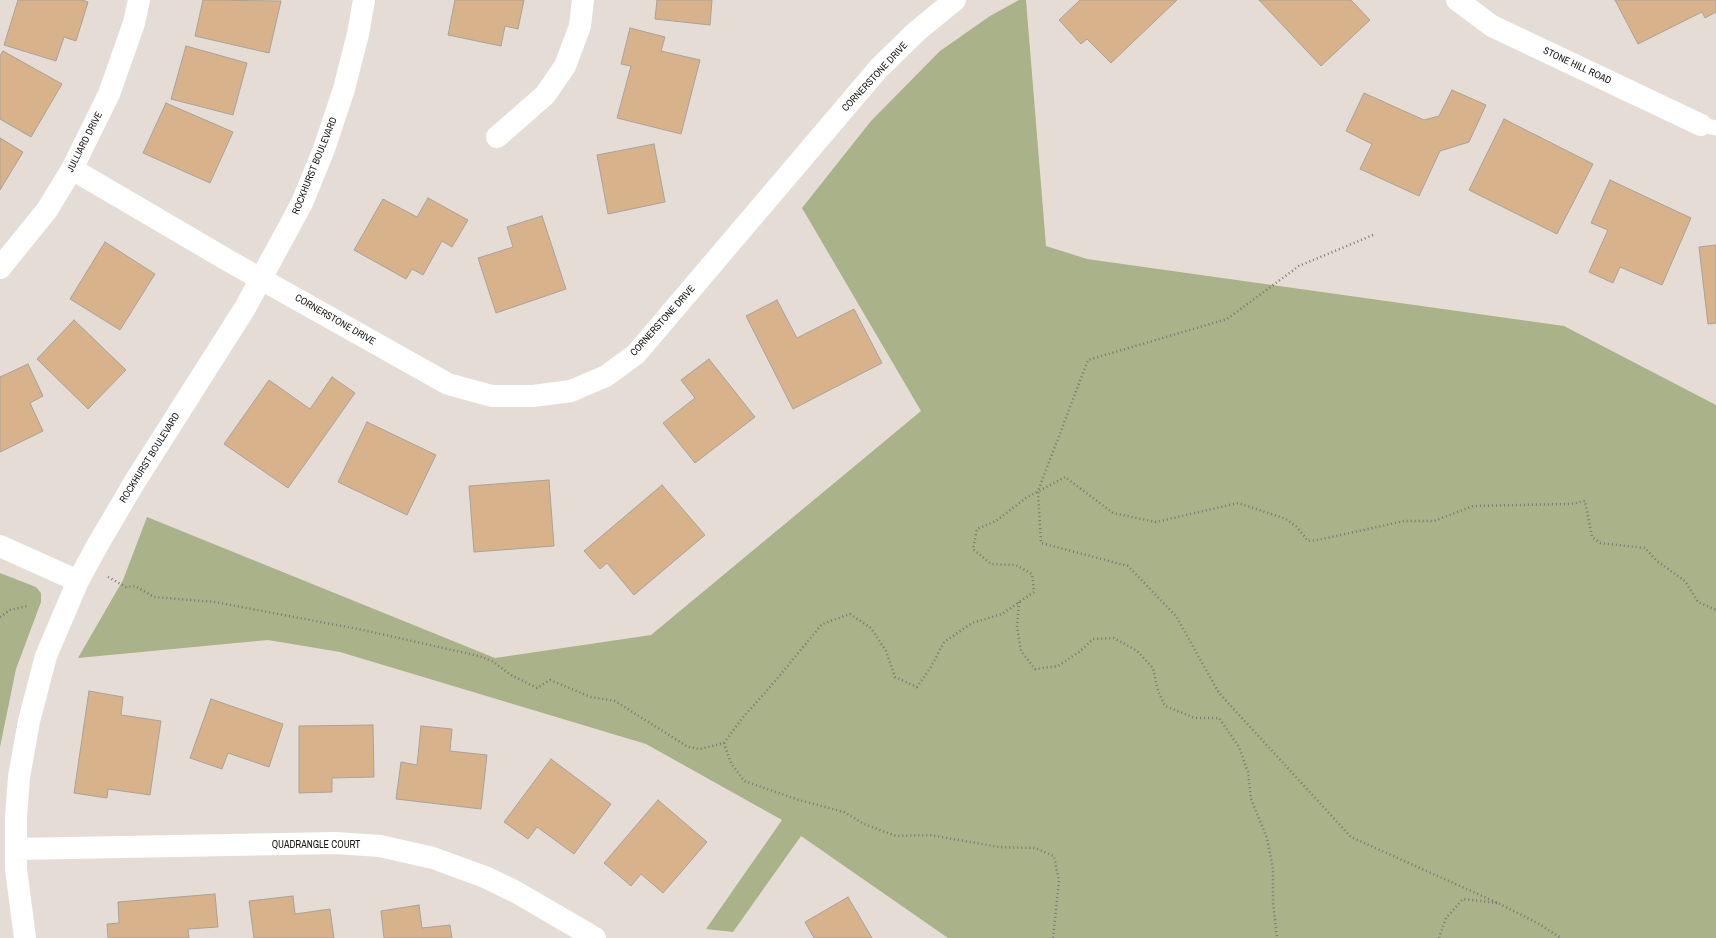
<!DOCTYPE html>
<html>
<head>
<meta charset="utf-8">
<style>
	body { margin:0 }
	canvas { display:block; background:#e5ddd5 }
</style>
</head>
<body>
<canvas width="1716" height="938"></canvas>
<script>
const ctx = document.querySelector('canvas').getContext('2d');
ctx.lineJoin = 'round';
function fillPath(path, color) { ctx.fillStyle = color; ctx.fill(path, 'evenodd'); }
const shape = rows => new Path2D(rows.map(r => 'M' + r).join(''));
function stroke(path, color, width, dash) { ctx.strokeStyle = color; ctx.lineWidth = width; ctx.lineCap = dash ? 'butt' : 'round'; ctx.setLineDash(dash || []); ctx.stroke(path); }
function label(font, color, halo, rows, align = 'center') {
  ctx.font = font + ' "Archivo Narrow",sans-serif'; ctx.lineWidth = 4; ctx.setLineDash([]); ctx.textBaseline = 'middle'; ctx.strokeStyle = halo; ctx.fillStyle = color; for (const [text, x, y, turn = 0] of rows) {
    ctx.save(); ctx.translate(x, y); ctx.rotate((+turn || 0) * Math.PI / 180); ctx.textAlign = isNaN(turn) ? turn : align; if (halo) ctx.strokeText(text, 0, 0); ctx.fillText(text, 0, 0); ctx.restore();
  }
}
const green = shape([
	[1019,0,1026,0,1046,246,1087,259,1564,326,1716,405,1716,938,948,938,801,836,733,932,706,929,782,820,646,744,340,652,268,640,78,658,123,580,147,517,495,658,651,635,921,411,802,208,871,121,940,51,990,16],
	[0,573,36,587,41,593,41,602,16,669,0,747]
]);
const building = shape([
	[18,0,82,0,88,2,76,41,64,37,56,61,4,45,18,0],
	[203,0,281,1,269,53,195,36,203,0],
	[455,0,524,0,518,29,505,26,501,46,448,35,455,0],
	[657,0,712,0,710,25,655,19,657,0],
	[1080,0,1177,0,1111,63,1087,39,1081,44,1059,20,1080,0],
	[1259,0,1351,0,1370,20,1321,66,1259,0],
	[1615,0,1716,0,1716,12,1705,18,1702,12,1638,44,1615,0],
	[630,28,665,37,661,51,700,60,681,134,617,118,631,66,621,64,630,28],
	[186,46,247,63,233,115,171,99,186,46],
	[3,51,62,84,31,137,0,119,0,56,3,51],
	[1452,90,1486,105,1469,142,1440,151,1419,196,1360,169,1372,144,1346,131,1364,93,1424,120,1439,116,1452,90],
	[166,103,233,132,210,183,143,153,166,103],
	[1504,119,1593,164,1557,234,1469,190,1504,119],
	[0,138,23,152,0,190,0,138],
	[654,144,665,202,608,214,597,155,654,144],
	[1610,180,1691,218,1662,285,1620,267,1613,283,1589,272,1608,230,1591,223,1610,180],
	[428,198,468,220,452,247,442,241,423,275,412,269,406,279,354,250,383,199,417,217,428,198],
	[542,216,566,289,496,313,478,258,513,247,507,227,542,216],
	[105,242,155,274,120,330,70,299,105,242],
	[1716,245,1716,323,1708,324,1699,247,1716,245],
	[777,300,797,338,854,309,882,363,793,409,746,316,777,300],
	[74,320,126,370,88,409,37,359,74,320],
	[709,359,755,417,695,463,663,423,695,398,681,380,709,359],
	[28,364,43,396,30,403,43,431,0,452,0,377,28,364],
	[332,377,355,393,288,488,224,444,269,380,310,409,332,377],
	[367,422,436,455,407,515,338,482,367,422],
	[549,480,554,546,474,552,469,486,549,480],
	[662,485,705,535,634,595,607,563,600,569,584,551,662,485],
	[89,691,123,697,121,715,161,721,150,795,108,789,107,798,74,793,89,691],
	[211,699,283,724,269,767,228,753,222,769,190,758,211,699],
	[373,725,374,777,332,778,332,792,299,793,299,726,373,725],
	[421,726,452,729,450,751,487,755,481,809,396,799,401,762,417,765,421,726],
	[551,759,611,804,574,854,537,827,528,839,504,822,551,759],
	[658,800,707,842,663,893,641,874,631,886,604,863,658,800],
	[215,894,218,927,188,929,189,938,108,938,107,924,119,923,118,902,215,894],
	[293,896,295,914,330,909,334,938,254,938,249,901,293,896],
	[848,897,872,938,814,938,805,922,848,897],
	[419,905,422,928,450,925,452,938,384,938,381,911,419,905]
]);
const path = shape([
	[1373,235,1299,266,1227,319,1088,360,1038,491,1041,543,1128,566,1176,616,1219,693,1351,837,1500,904,1539,924,1561,938],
	[108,577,126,587,135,586,154,597,215,602,363,630,479,656,492,661,511,675,537,688,550,680,591,697,615,701,688,747,700,749,724,743,743,717,771,686,822,624,850,614,871,628,886,651,895,677,917,687,931,667,944,642,972,623,1002,614,1034,592,1032,574,1016,565,991,564,973,549,977,529,996,521,1026,498,1065,477,1113,513,1156,522,1238,503,1286,519,1297,527,1308,541,1318,540,1404,521,1434,521,1473,506,1570,504,1585,501,1592,537,1600,543,1645,548,1657,561,1685,581,1698,602,1716,610],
	[1019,602,1017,627,1021,651,1035,669,1058,666,1079,652,1093,639,1114,638,1137,651,1153,668,1158,691,1165,706,1195,718,1219,718,1239,747,1248,772,1251,799,1267,838,1273,869,1273,902,1277,938],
	[0,617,10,610,27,606],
	[724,743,731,763,744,781,799,800,844,812,864,824,896,836,930,835,999,847,1035,848,1054,856,1059,881,1053,938],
	[1439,938,1446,918,1463,899,1498,903]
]);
const lane = shape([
	[1701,125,1716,128]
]);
const street = shape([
	[1457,0,1492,26,1701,125],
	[497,137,545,95,565,66,580,26,583,0],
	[72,169,229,261,448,384,492,396,533,396,571,391,606,376,636,354,879,68,917,31,955,0],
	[0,268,47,210,72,169,109,94,134,23,139,0],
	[0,546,78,581],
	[16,849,336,843,380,846,433,858,485,877,516,892,595,938],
	[25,938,16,869,16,817,19,777,29,721,46,656,78,581,97,546,134,483,245,308,302,203,324,149,344,89,358,34,364,0]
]);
const streetNames = [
	["STONE HILL ROAD",1577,66,25],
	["CORNERSTONE DRIVE",875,77,-47],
	["JULLIARD DRIVE",85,142,-63],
	["ROCKHURST BOULEVARD",315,166,-68],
	["CORNERSTONE DRIVE",335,320,30],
	["CORNERSTONE DRIVE",663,321,-48],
	["ROCKHURST BOULEVARD",150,458,-58],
	["QUADRANGLE COURT",316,845]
];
fillPath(green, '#a9b288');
fillPath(building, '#d7b28b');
stroke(building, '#a9a29a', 1);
stroke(path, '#7b7671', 2.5, [1, 3]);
stroke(lane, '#fff', 15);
stroke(street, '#fff', 22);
label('10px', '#191613', '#fff', streetNames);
</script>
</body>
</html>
